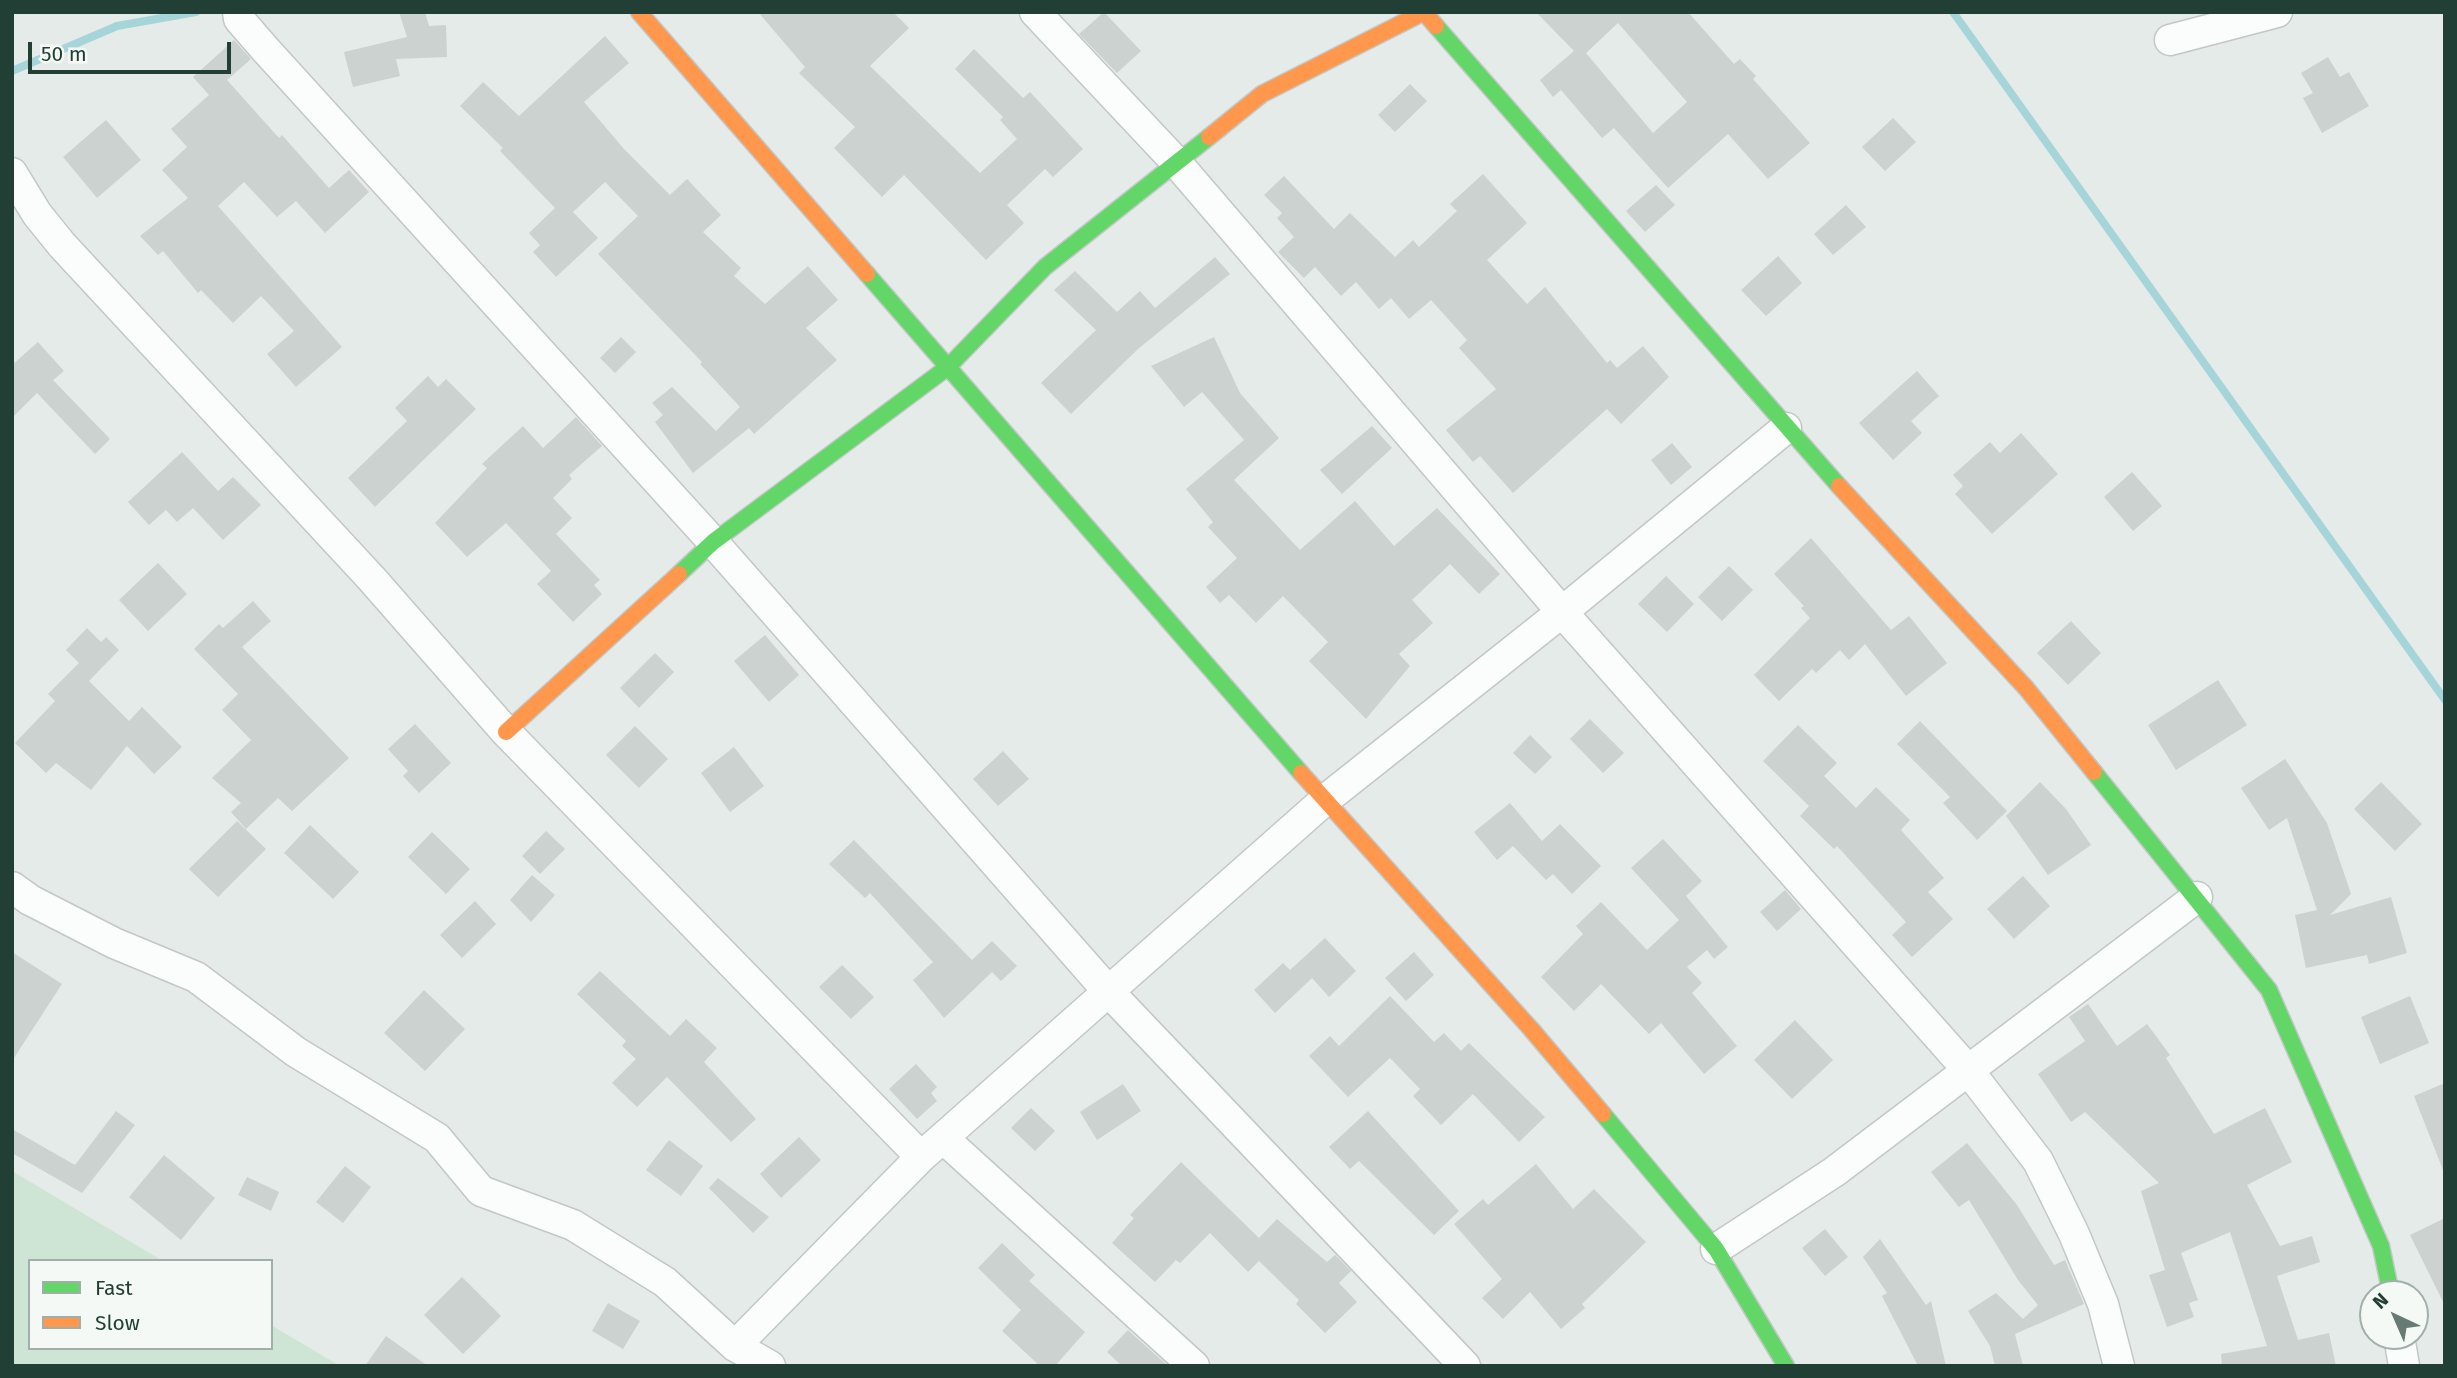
<!DOCTYPE html>
<html>
<head>
<meta charset="utf-8">
<style>
	body { margin:0 }
	#map { position:relative; width:2457px; height:1378px; overflow:hidden; background:#e5ebe8; font-family:"Fira Sans",sans-serif }
	canvas { display:block }
	.frame { position:absolute; inset:0; border:14px solid #223f36; pointer-events:none }
	.legend { position:absolute; left:28px; top:1259px; width:245px; height:91px; box-sizing:border-box; background:#f4f9f6; border:2px solid #a0afa9; margin:0; padding:9px 12px; list-style:none; font-size:21px; color:#223f36 }
	.legend li { display:flex; align-items:center; gap:14px; height:35px }
	.legend b { width:35px; border:2px solid #a0afa9 }
	.north { position:absolute; left:2359px; top:1280px; width:70px; height:70px; box-sizing:border-box; background:#f4f9f6; border:2px solid #a0afa9; border-radius:50%; rotate:316deg; font-size:19px; font-weight:700; line-height:28px; text-align:center; color:#223f36 }
	.north::after { content:''; display:block; margin:auto; width:24px; height:32px; background:#667b74; clip-path:polygon(50% 0,100% 100%,50% 72%,0 100%) }
	.scale { position:absolute; left:28px; top:42px; width:203px; height:32px; box-sizing:border-box; border:4px solid #223f36; border-top:0; padding-left:9px; font-size:21px; line-height:24px; white-space:nowrap; color:#223f36; -webkit-text-stroke:5px #f4f9f6; paint-order:stroke }
</style>
</head>
<body>
<div id="map">
<canvas width="2457" height="1378"></canvas>
<div class="frame"></div>
<ul class="legend">
<li><b style="height:9px;background:#63d668"></b>Fast</li>
<li><b style="height:9px;background:#ff974d"></b>Slow</li>
</ul>
<div class="north">N</div>
<div class="scale">50 m</div>
</div>
<script>
const ctx = document.querySelector('canvas').getContext('2d');
ctx.lineJoin = 'round';
function fillPath(path, color) { ctx.fillStyle = color; ctx.fill(path, 'evenodd'); }
const shape = rows => new Path2D(rows.map(r => 'M' + r).join(''));
function stroke(path, color, width, dash) { ctx.strokeStyle = color; ctx.lineWidth = width; ctx.lineCap = dash ? 'butt' : 'round'; ctx.setLineDash(dash || []); ctx.stroke(path); }
const green = shape([
	[12,1171,163,1261,30,1261,30,1348,271,1348,271,1325,340,1366,12,1366]
]);
const stream = shape([
	[1953,12,2445,700],
	[12,71,117,26,196,12]
]);
const building = shape([
	[399,12,425,12,429,26,446,25,447,57,396,59,400,76,353,87,344,52,407,37],
	[758,12,893,12,909,28,870,66,980,173,1017,139,1000,120,1003,117,955,69,974,49,1023,98,1030,92,1083,149,1053,177,1045,169,1007,205,1024,223,986,260,904,175,882,197,834,148,855,127,799,73,805,67],
	[1104,12,1141,51,1117,73,1079,34],
	[1536,12,1688,12,1734,64,1740,59,1756,76,1753,79,1810,143,1768,179,1728,134,1668,188,1614,128,1602,138,1561,90,1553,97,1540,80,1574,51],
	[1618,23,1687,102,1653,133,1586,53],
	[605,36,629,63,584,102,624,149,670,195,687,179,721,215,703,232,741,268,734,276,765,304,808,266,838,300,806,328,837,360,754,434,749,428,693,473,655,422,663,415,652,403,672,387,716,431,740,407,700,364,702,362,598,254,638,216,605,182,573,212,598,238,556,277,533,252,540,245,529,233,555,208,500,151,503,148,460,106,483,82,519,116],
	[234,40,251,59,227,80,279,138,282,135,329,188,349,170,369,192,325,233,296,201,277,217,244,182,218,206,342,347,296,387,267,354,294,331,261,296,233,323,201,290,198,293,163,251,158,255,140,236,188,198,162,170,187,147,171,129,209,95,193,77],
	[2328,57,2340,77,2349,72,2369,106,2322,133,2303,98,2313,93,2301,73],
	[1410,84,1427,101,1395,132,1378,115],
	[1893,118,1916,142,1885,171,1862,147],
	[106,120,141,160,97,198,63,157],
	[1483,174,1527,223,1487,260,1527,304,1545,287,1607,363,1610,360,1617,368,1643,346,1669,377,1621,424,1607,409,1513,493,1480,456,1473,462,1446,430,1496,389,1459,348,1467,340,1431,300,1409,319,1391,298,1379,309,1356,282,1341,296,1315,267,1304,278,1278,252,1294,237,1277,218,1282,213,1264,195,1284,176,1334,229,1350,213,1395,257,1413,240,1419,247,1457,211,1450,204],
	[1656,185,1675,205,1645,232,1626,211],
	[1846,205,1866,227,1833,255,1814,234],
	[1778,256,1802,283,1766,316,1741,290],
	[1215,257,1230,274,1138,349,1071,414,1041,383,1096,330,1054,290,1075,271,1117,312,1140,291,1155,308],
	[621,337,636,352,615,373,600,358],
	[1214,337,1240,393,1279,438,1234,480,1300,550,1355,501,1394,546,1437,508,1500,574,1479,594,1450,564,1412,600,1433,623,1399,654,1410,666,1366,719,1309,661,1328,642,1283,596,1256,623,1229,595,1220,603,1206,587,1237,558,1208,527,1213,522,1186,489,1244,440,1202,392,1184,407,1151,366],
	[38,342,64,371,53,380,110,439,95,454,37,393,12,418,12,365],
	[1917,371,1939,396,1911,421,1922,433,1893,460,1859,423],
	[428,376,438,387,446,379,476,409,375,507,348,478,407,421,395,408],
	[576,417,602,446,569,475,572,479,553,498,572,518,556,534,600,580,594,585,602,594,573,622,537,584,551,571,506,523,467,557,435,523,487,468,482,464,523,426,543,448],
	[1372,426,1392,448,1342,494,1320,470],
	[2021,433,2058,474,1992,534,1955,494,1963,486,1953,475,1990,442,2000,453],
	[1672,443,1692,467,1671,485,1651,460],
	[182,452,218,491,233,477,261,505,223,540,193,508,177,522,166,510,149,525,128,502],
	[2132,472,2162,506,2133,531,2104,497],
	[1811,538,1891,630,1909,616,1947,663,1906,696,1865,644,1849,660,1840,650,1816,673,1812,669,1779,701,1754,675,1810,618,1801,608,1804,606,1774,574],
	[158,563,187,594,148,631,119,600],
	[1729,566,1753,590,1722,621,1698,597],
	[1666,576,1694,604,1667,632,1638,604],
	[253,601,271,621,242,647,349,758,292,811,278,798,246,829,231,812,241,803,212,778,251,740,222,710,238,694,194,649,219,624,223,628],
	[2071,621,2101,653,2068,685,2037,653],
	[87,628,101,642,106,637,119,650,89,681,129,721,142,707,182,747,154,774,127,746,91,790,56,763,46,773,15,743,55,701,48,694,79,663,66,650],
	[765,635,799,675,769,702,734,661],
	[655,653,674,672,639,708,620,688],
	[2218,680,2247,725,2176,770,2148,725],
	[1590,719,1624,753,1603,773,1570,739],
	[1920,721,2007,811,1977,840,1943,803,1950,797,1897,744],
	[415,724,451,763,419,793,403,776,408,771,388,749],
	[1798,725,1837,763,1824,776,1856,808,1876,787,1910,820,1901,830,1944,878,1928,892,1953,919,1912,957,1892,935,1906,922,1837,846,1834,849,1800,816,1809,806,1763,761],
	[635,726,668,759,639,788,606,755],
	[1530,735,1552,757,1535,774,1513,753],
	[734,747,764,786,730,812,701,773],
	[1003,751,1029,779,998,806,973,779],
	[2285,759,2327,823,2351,894,2330,915,2391,897,2407,953,2369,964,2367,955,2306,968,2295,915,2317,910,2287,818,2269,830,2241,788],
	[2040,782,2066,809,2091,845,2048,875,2006,816],
	[2381,782,2422,824,2395,851,2354,809],
	[1510,803,1542,841,1560,824,1601,866,1572,894,1553,874,1546,880,1513,846,1497,860,1474,832],
	[237,821,266,849,218,897,189,869],
	[310,825,359,872,333,899,284,853],
	[546,831,565,849,540,874,522,856],
	[432,832,470,869,446,894,408,857],
	[1663,839,1702,881,1686,896,1728,947,1714,959,1707,950,1687,967,1702,983,1692,993,1737,1046,1704,1074,1661,1023,1649,1034,1601,984,1574,1011,1541,977,1583,934,1576,926,1601,902,1647,950,1679,920,1631,868],
	[854,840,972,960,992,941,1017,966,1001,981,992,972,944,1018,913,980,933,962,870,893,865,898,829,864],
	[532,875,555,895,531,922,510,900],
	[2023,876,2050,906,2014,939,1987,909],
	[1785,890,1801,909,1777,931,1760,912],
	[475,901,496,924,462,958,440,935],
	[1325,938,1356,971,1329,997,1312,978,1275,1013,1254,990,1283,963,1290,970],
	[12,952,62,984,12,1061],
	[1414,952,1434,975,1406,1001,1385,978],
	[842,965,874,997,851,1019,819,987],
	[600,971,670,1036,686,1019,717,1048,704,1062,756,1119,731,1142,667,1077,637,1107,612,1083,636,1059,622,1046,626,1041,577,994],
	[424,990,465,1029,425,1071,384,1033],
	[1390,996,1434,1042,1444,1033,1461,1051,1469,1043,1545,1117,1519,1142,1473,1094,1441,1125,1413,1096,1420,1089,1390,1058,1348,1097,1309,1056,1330,1036,1339,1046],
	[2410,996,2429,1043,2380,1064,2361,1017],
	[2088,1004,2117,1046,2147,1024,2170,1055,2166,1058,2214,1134,2265,1108,2292,1162,2247,1185,2280,1246,2312,1236,2320,1262,2277,1276,2298,1340,2329,1333,2336,1366,2222,1366,2221,1354,2267,1346,2230,1232,2181,1253,2198,1300,2189,1303,2194,1317,2167,1327,2149,1275,2165,1270,2141,1191,2159,1183,2085,1112,2071,1122,2038,1074,2085,1041,2069,1017],
	[1795,1020,1833,1060,1792,1099,1754,1060],
	[916,1064,937,1087,931,1093,937,1101,917,1119,889,1089],
	[2445,1083,2445,1170,2443,1170,2414,1096],
	[1123,1084,1141,1111,1097,1140,1080,1112],
	[1031,1108,1055,1131,1035,1151,1011,1128],
	[116,1111,135,1125,82,1193,12,1153,12,1129,75,1165],
	[1368,1111,1459,1211,1434,1235,1359,1161,1350,1169,1329,1147],
	[799,1137,821,1160,781,1198,760,1174],
	[669,1140,703,1166,681,1196,646,1170],
	[1967,1143,2017,1205,2054,1265,2065,1260,2084,1304,2015,1334,2023,1366,1995,1366,1990,1346,1968,1311,1996,1293,2023,1319,2038,1305,2018,1280,1969,1200,1959,1207,1931,1172],
	[164,1155,215,1198,181,1240,129,1197],
	[1181,1162,1259,1238,1277,1219,1327,1262,1335,1255,1351,1271,1339,1283,1357,1302,1325,1333,1296,1304,1299,1300,1259,1261,1248,1272,1210,1233,1180,1263,1176,1260,1155,1282,1112,1243,1134,1218,1130,1215],
	[1536,1164,1573,1209,1594,1189,1646,1242,1582,1304,1585,1308,1561,1329,1530,1292,1503,1319,1482,1298,1502,1279,1454,1224,1483,1199,1488,1205],
	[345,1166,371,1187,343,1223,316,1202],
	[247,1177,279,1192,271,1211,238,1195],
	[718,1178,769,1217,753,1233,709,1188],
	[2445,1218,2445,1306,2410,1235],
	[1825,1229,1848,1257,1825,1276,1802,1248],
	[1880,1239,1926,1305,1931,1301,1946,1366,1918,1366,1882,1296,1887,1293,1863,1257],
	[1002,1243,1035,1275,1029,1281,1085,1332,1055,1366,1040,1366,1002,1331,1021,1310,978,1268],
	[462,1277,501,1316,463,1354,424,1315],
	[608,1303,640,1321,623,1349,592,1331],
	[1128,1330,1168,1366,1122,1366,1107,1352],
	[386,1336,428,1366,365,1366]
]);
const street = shape([
	[238,12,239,19,265,49,713,542,1108,991,1465,1366],
	[1035,12,1176,162,1562,612,1968,1070,2038,1161,2074,1234,2103,1304,2119,1366],
	[2170,40,2277,12],
	[12,173,37,214,62,245,371,578,506,732,921,1157],
	[12,887,30,900,114,943,196,977,296,1052,437,1138,481,1191,573,1225,665,1282,735,1346,770,1366],
	[943,1138,1194,1366],
	[1716,1249,1834,1172,2197,897],
	[2399,1336,2404,1366],
	[735,1346,921,1157,1325,800,1562,612,1786,428]
]);
const fast = shape([
	[1436,26,1839,486],
	[867,274,1301,773],
	[679,574,713,542,948,367,1045,267,1209,137],
	[2094,772,2269,990,2381,1246,2391,1294],
	[1603,1114,1716,1249,1786,1366]
]);
const slow = shape([
	[639,12,867,274],
	[1209,137,1262,94,1424,12,1436,26],
	[1839,486,2026,688,2094,772],
	[506,732,679,574],
	[1301,773,1531,1029,1603,1114]
]);
fillPath(green, '#cee4d4');
stroke(stream, '#a5d5d9', 8);
fillPath(building, '#ccd2cf');
stroke(street, '#c2c8c5', 33);
stroke(fast, '#c1c8c5', 19);
stroke(slow, '#c1c8c5', 19);
stroke(street, '#fbfcfc', 30);
stroke(fast, '#63d668', 16);
stroke(slow, '#ff974d', 16);
</script>
</body>
</html>
